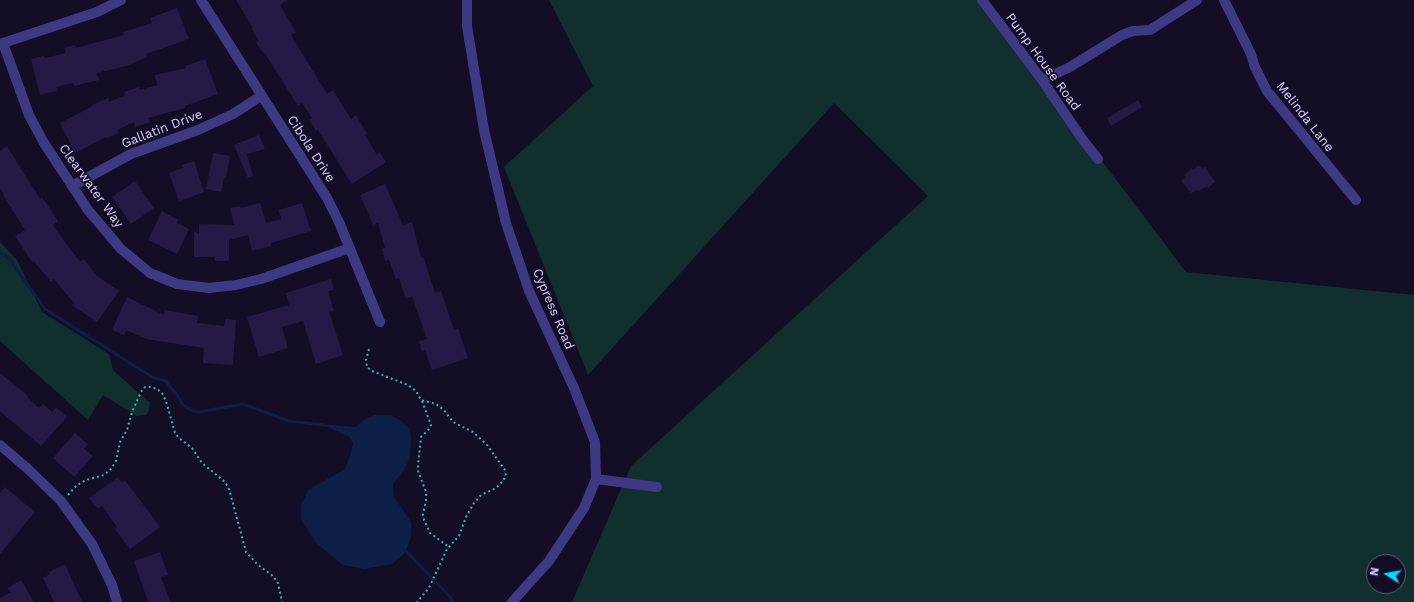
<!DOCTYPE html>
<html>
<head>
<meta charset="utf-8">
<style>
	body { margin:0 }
	#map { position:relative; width:1414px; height:602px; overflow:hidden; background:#130e25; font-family:"Work Sans",sans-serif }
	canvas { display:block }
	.north { position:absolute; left:1366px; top:554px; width:40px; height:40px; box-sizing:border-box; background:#130e25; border:1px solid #625c7c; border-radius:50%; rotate:281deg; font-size:11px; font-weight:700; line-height:16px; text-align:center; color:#d9d2ff }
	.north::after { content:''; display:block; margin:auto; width:14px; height:18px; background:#00d9fd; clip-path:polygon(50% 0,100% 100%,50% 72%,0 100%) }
</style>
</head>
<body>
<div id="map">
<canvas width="1414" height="602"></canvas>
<div class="north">N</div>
</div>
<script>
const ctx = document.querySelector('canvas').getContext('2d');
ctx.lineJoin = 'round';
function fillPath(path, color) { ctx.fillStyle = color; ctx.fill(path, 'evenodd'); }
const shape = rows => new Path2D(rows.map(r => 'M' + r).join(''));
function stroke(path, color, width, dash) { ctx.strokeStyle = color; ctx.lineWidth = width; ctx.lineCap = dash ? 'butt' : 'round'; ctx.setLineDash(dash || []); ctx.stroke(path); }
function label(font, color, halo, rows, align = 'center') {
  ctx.font = font + ' "Work Sans",sans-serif'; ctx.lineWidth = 3.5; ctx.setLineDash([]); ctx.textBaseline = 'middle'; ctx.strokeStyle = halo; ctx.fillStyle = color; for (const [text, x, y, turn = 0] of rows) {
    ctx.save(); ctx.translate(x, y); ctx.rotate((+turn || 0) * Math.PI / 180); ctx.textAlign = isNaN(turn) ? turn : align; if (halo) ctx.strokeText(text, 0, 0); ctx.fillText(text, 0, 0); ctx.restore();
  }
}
const green = shape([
	[549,0,980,0,1186,272,1414,295,1414,602,572,602,631,466,928,196,834,103,588,375,504,167,593,86],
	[1374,562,1398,562,1398,586,1374,586],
	[0,242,17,260,42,312,109,354,113,370,135,390,150,402,149,410,146,415,137,416,103,395,88,420,0,341]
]);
const water = shape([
	[375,415,391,415,401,421,410,429,411,441,410,458,404,470,393,484,394,497,411,522,411,536,406,552,392,564,365,569,343,565,316,543,301,519,301,505,308,490,345,469,350,456,353,443,349,437,321,424,355,427,365,419]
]);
const stream = shape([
	[0,252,10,260,45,309,152,377,166,381,177,395,183,405,191,410,199,412,243,404,289,421,324,425],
	[405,550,451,598,453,602]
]);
const building = shape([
	[236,0,288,0,280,5,296,32,291,35,327,94,333,90,351,119,356,115,367,134,365,135,377,155,380,153,386,162,352,184,318,130,316,131,309,120,312,118,302,103,298,106,264,52,263,53,256,43,259,41,252,29,253,28],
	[177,8,189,39,146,54,147,57,126,66,97,73,99,80,74,86,73,83,56,87,57,91,40,95,31,59,44,56,45,58,66,53,64,48,75,45,76,48,124,35,123,32,152,23,150,18],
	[205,59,218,94,185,106,185,108,148,118,150,122,135,127,134,122,117,130,119,133,107,138,106,137,75,153,60,123,93,106,92,105,108,98,109,102,125,95,124,92,139,87,140,90,157,85,155,75,186,68,185,66],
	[1138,100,1142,107,1111,126,1107,118],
	[259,135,265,149,247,154,253,176,248,178,234,145],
	[7,146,40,199,42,197,58,221,53,225,64,241,80,262,84,259,97,276,119,291,97,322,72,305,74,303,54,279,51,282,34,261,32,262,15,236,25,230,3,195,4,194,0,188,0,151],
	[213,153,230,156,226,178,224,178,221,192,206,189],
	[194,161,204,192,179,201,169,173,183,168,182,165],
	[1199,165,1202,169,1205,167,1215,182,1208,188,1207,186,1199,191,1198,190,1191,193,1181,180,1185,177,1184,175,1192,168,1193,170],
	[135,181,154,208,131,224,112,197],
	[385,184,403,225,412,222,421,257,423,256,435,293,441,291,454,330,458,328,468,358,432,370,425,350,422,351,419,341,427,339,412,296,406,299,399,278,396,279,389,260,385,261,382,249,385,248,378,223,373,225,360,195],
	[260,203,266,223,281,219,279,210,302,203,311,231,271,243,271,246,252,251,248,235,229,240,229,261,215,261,215,257,194,257,194,231,199,234,199,224,234,225,230,208,240,206,241,208],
	[162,211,178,220,177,223,189,229,177,254,148,240],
	[331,279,334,290,328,291,334,311,329,312,343,355,316,364,303,321,282,327,288,348,259,357,247,317,289,305,286,293],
	[127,297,164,315,165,310,198,316,197,323,224,326,225,319,236,320,233,365,203,363,204,348,146,339,126,330,124,335,112,330],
	[0,373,28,396,27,397,39,408,43,404,52,412,56,407,67,417,41,446,0,411],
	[75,433,88,444,84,449,93,456,74,477,53,458],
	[118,477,122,483,125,480,160,527,130,549,115,529,117,527,102,506,98,509,89,498],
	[5,487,35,512,0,554,0,493],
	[160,552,168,575,161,577,170,602,148,602,134,561],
	[65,564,82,602,54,602,43,578,50,574,49,572],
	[21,580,34,602,0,602,0,598,11,592,8,588]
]);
const path = shape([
	[369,349,366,360,367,367,372,371,408,385,416,391,421,400,436,404,444,410,453,422,473,432,487,445,505,470,506,476,502,482,496,488,481,495,474,503,466,517,459,536,447,549,429,588,417,602],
	[422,401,431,425,429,429,421,437,418,465,418,471,426,492,426,500,423,515,424,520,430,533,449,547],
	[68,495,76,486,86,480,104,475,111,469,116,461,120,442,127,430,132,412,141,392,145,387,151,387,157,389,162,393,166,401,175,433,179,438,192,448,202,463,225,482,229,489,246,552,257,564,273,576,278,583,282,602]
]);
const minor = shape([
	[201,0,327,198,339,222,380,322],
	[467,0,467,26,484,130,506,223,529,291,574,388,595,442,596,479,584,508,549,561,512,602],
	[982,0,1042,80,1083,140,1098,159],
	[1224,0,1251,54,1254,65,1267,91,1356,200],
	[3,43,29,115,44,143,88,210,121,249,150,273,177,284,209,288,236,285,261,279,350,248],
	[0,44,97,12,121,0],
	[1042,80,1070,67,1122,35,1133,31,1150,30,1197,0],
	[72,186,131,154,198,130,233,114,261,96],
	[0,445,28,469,61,501,92,544,112,585,117,602],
	[596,479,657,487]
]);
const streetNames = [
	["Pump House Road",1043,62,54],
	["Melinda Lane",1305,117,52],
	["Gallatin Drive",162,129,-21],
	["Cibola Drive",311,149,57],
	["Clearwater Way",91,186,54],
	["Cypress Road",553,309,67]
];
fillPath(green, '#112f2f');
fillPath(water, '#0b1f47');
stroke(stream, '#0b1f47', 3);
fillPath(building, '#251a46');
stroke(path, '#2db8b5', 2, [2, 3]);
stroke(minor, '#3f3984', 10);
label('13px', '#d9d2ff', '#130e25', streetNames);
</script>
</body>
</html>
